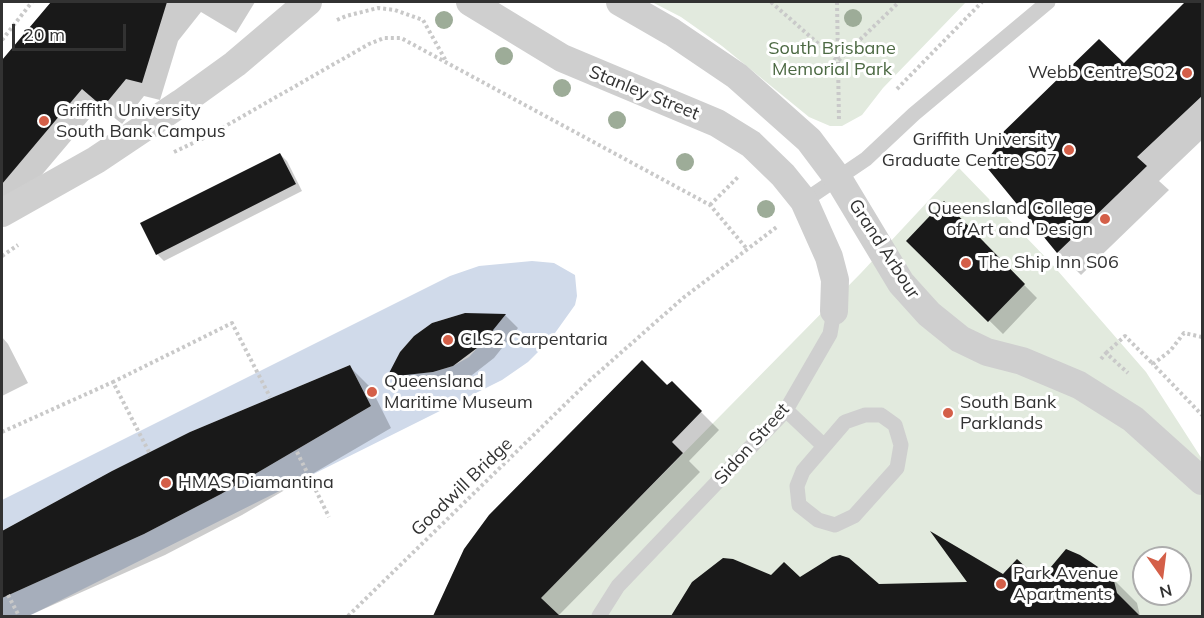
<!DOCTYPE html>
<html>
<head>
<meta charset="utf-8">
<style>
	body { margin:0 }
	#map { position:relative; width:1204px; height:618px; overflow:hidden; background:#fff; font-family:Mulish,sans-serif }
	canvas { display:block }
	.frame { position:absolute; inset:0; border:3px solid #323232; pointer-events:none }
	.north { position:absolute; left:1132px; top:546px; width:60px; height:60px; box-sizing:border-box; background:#fff; border:2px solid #adadad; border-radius:50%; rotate:166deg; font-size:16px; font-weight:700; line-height:24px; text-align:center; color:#323232 }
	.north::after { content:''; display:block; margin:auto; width:21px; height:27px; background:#d45f48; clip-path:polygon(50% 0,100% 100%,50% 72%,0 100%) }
	.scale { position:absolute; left:12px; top:24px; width:114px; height:27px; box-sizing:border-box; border:3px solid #323232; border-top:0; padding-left:8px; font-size:18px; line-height:21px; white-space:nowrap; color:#323232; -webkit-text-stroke:4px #fff; paint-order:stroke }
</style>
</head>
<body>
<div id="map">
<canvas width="1204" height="618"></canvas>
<div class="frame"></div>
<div class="north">N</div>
<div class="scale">20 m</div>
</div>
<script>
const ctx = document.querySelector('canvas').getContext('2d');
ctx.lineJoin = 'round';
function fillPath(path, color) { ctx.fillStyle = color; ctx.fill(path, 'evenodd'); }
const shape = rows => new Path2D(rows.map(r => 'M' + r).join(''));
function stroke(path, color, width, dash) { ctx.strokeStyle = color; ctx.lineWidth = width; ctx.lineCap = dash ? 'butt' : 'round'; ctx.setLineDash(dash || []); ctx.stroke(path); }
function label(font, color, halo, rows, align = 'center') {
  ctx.font = font + ' Mulish,sans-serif'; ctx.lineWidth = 6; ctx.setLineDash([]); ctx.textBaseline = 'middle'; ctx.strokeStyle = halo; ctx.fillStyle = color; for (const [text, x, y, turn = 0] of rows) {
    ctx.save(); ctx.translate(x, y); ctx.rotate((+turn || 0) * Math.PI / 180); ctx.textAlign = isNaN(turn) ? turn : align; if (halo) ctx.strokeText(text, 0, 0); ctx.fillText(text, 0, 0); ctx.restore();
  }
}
const green = shape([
	[652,2,966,2,883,88,862,115,842,126,830,126,809,117,722,46,681,17],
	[959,168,1051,263,1146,372,1202,459,1202,616,523,616,861,273],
	[1144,558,1180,558,1180,594,1144,594]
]);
const water = shape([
	[532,261,554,263,575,275,577,296,575,305,550,340,528,362,502,380,29,616,2,616,2,598,144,534,221,494,371,406,350,365,190,432,112,471,2,531,2,500,450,276,479,266],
	[465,313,499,316,492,332,469,357,453,366,433,372,411,374,391,371,400,352,414,336,432,323]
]);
const shadow = shape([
	[53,2,255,2,236,33,201,12,178,41,160,100,144,96,122,124,100,106,24,196,2,214,2,62],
	[1187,2,1202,2,1202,140,1159,181,1169,190,1081,275,1058,252,986,164,1124,65],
	[280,154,287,161,302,191,164,261,157,254],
	[944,204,1037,298,1003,334,908,241],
	[505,315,518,328,494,358,467,379,447,385,402,390,389,377],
	[2,337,8,344,28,383,2,396],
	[350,367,371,388,391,428,242,515,165,555,28,616,2,616,2,533,190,434],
	[672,383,719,430,689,461,700,472,558,616,437,616,446,588,465,550],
	[1067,551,1091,562,1112,578,1137,603,1140,616,673,616,693,583,772,577,878,585,970,584,1003,576,1040,582]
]);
const building = shape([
	[51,2,167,2,142,83,126,79,103,107,82,89,2,184,2,60],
	[1185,2,1203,2,1203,95,1137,157,1147,166,1057,253,984,164,999,144,996,139,1099,39,1124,63],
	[280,153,296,184,156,255,140,223],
	[944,201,1025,284,988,322,906,241],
	[465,313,506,314,481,345,453,366,433,372,387,377,400,352,414,336,432,323],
	[642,360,667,385,672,381,702,411,672,442,683,453,541,598,560,616,433,616,464,549,489,515],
	[350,365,371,406,221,494,144,534,2,598,2,531,112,471,190,432],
	[930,531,1003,574,1017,559,1040,580,1066,549,1080,555,1113,577,1117,593,1140,616,671,616,692,582,723,558,733,559,771,575,784,562,800,577,832,557,840,555,849,558,879,584,967,582]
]);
const path = shape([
	[771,2,838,61,899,2],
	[837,2,839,121],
	[337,20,346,16,378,8,395,10,423,20,446,61],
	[2,40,32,2],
	[897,89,982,2],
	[174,152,208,136,369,44,384,38,401,38,710,205,747,249],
	[710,205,738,177],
	[2,256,18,245],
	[1202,337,1184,333,1170,351,1153,364,1202,415],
	[1106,353,1125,336,1153,364],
	[1101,359,1106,353,1128,373],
	[2,432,113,382],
	[149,452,113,382,232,323,270,397],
	[297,452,329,517],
	[8,595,19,616],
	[348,616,590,380,683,298,778,226]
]);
const lane = shape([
	[804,201,866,159,914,114,1048,2],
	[786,410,824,446],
	[865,415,881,415,895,425,901,445,897,468,854,516,835,525,818,520,799,505,797,486,803,471,845,422,865,415],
	[599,616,618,586,786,410,830,334,834,311]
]);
const street = shape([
	[470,2,562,58,717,123,751,144,783,175,804,201,829,257,835,280,834,311],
	[620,2,672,32,737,76,809,140,839,180,901,283,929,314,960,339,987,352,1022,361,1079,385,1133,419,1202,481],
	[2,213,96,160,181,103,235,64,308,2]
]);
const trees = [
	[853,18],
	[444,20],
	[504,56],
	[562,88],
	[617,120],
	[685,162],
	[766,209]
];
const markers = [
	[1187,73,6,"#d45f48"],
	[44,121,6,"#d45f48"],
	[1069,150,6,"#d45f48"],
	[1105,219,6,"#d45f48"],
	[966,263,6,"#d45f48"],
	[448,340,6,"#d45f48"],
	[372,392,6,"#d45f48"],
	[948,413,6,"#d45f48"],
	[166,483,6,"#d45f48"],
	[1001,584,6,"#d45f48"]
];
const parkNames = [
	["South Brisbane",832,49],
	["Memorial Park",832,70]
];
const poiNames = [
	["Webb Centre S02",1175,73,"right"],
	["Griffith University",56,111],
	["South Bank Campus",56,132],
	["Griffith University",1057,140,"right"],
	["Graduate Centre S07",1057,161,"right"],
	["Queensland College",1093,209,"right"],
	["of Art and Design",1093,230,"right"],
	["The Ship Inn S06",978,263],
	["CLS2 Carpentaria",460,340],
	["Queensland",384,382],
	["Maritime Museum",384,403],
	["South Bank",960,403],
	["Parklands",960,424],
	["HMAS Diamantina",178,483],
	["Park Avenue",1013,574],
	["Apartments",1013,595]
];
const streetNames = [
	["Stanley Street",644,93,22],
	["Grand Arbour",884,249,57],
	["Sidon Street",752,444,-48],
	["Goodwill Bridge",462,487,-44]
];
fillPath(green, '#e2eade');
fillPath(water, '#d0daea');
fillPath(shadow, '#0003');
fillPath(building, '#191919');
stroke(path, '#c9c9c9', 4, [3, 3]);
stroke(lane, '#cfcfcf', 15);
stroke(street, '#cfcfcf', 28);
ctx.fillStyle = '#9dac98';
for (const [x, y] of trees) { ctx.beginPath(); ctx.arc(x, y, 9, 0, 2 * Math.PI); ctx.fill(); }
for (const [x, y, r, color] of markers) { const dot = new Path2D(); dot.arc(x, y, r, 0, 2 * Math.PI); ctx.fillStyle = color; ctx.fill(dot); stroke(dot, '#fff', 2); }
label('18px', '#4c6943', '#fff', parkNames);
label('18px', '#323232', '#fff', poiNames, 'left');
label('18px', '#323232', '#fff', streetNames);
</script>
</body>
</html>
